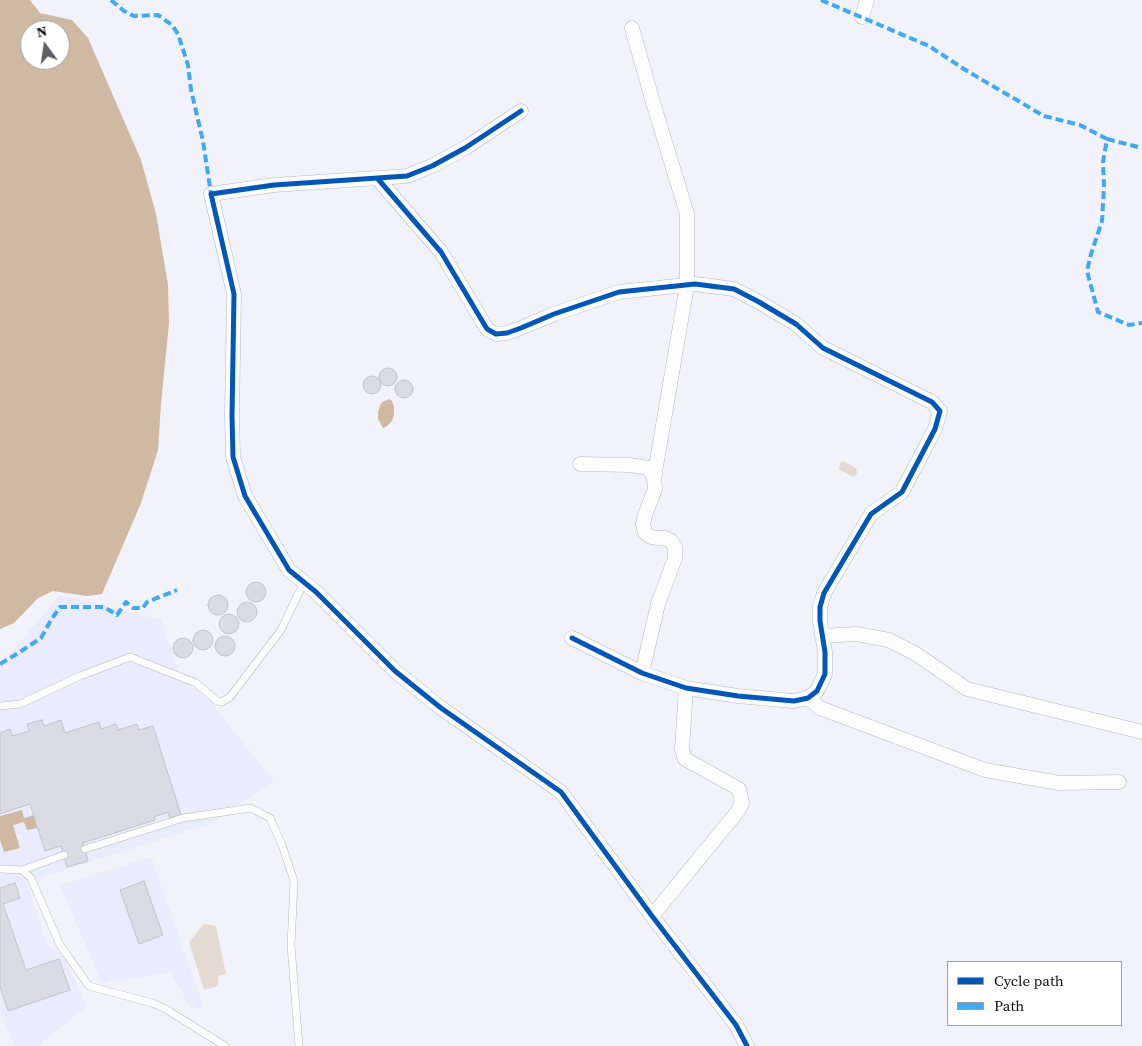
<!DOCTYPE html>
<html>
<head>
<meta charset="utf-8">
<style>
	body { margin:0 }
	#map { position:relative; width:1142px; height:1046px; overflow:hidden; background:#f2f2fa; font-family:"Source Serif 4",serif }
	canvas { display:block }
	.legend { position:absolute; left:947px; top:961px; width:175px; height:65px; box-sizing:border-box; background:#fff; border:1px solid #9f9fa1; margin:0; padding:6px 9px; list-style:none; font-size:15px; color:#0f0f15 }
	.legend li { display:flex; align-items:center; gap:10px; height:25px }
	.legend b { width:25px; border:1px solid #9f9fa1 }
	.north { position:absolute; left:20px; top:20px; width:50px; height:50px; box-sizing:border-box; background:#fff; border:1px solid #9f9fa1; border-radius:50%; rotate:346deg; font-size:14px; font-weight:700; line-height:20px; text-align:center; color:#0f0f15 }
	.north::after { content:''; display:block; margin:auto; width:18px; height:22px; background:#5e5e65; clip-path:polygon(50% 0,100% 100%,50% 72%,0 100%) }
</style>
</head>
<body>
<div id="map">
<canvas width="1142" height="1046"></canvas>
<ul class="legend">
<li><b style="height:6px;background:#0057b8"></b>Cycle path</li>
<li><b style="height:6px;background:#3fa9f5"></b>Path</li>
</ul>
<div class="north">N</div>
</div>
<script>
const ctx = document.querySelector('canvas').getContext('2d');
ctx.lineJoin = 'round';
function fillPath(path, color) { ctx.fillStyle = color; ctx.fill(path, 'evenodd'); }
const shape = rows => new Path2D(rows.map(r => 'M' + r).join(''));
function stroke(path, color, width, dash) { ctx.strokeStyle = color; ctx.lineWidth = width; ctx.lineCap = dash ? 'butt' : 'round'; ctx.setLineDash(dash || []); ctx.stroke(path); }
const built = shape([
	[60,595,161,620,181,678,208,699,274,781,210,824,27,882,46,944,65,957,87,1006,38,1046,14,1046,0,1012,0,659,9,655],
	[151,857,204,1008,191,1008,170,972,102,983,60,885]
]);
const green = shape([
	[843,461,856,468,857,473,854,477,839,470,840,463],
	[204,924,216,926,226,974,218,976,218,986,204,990,189,942]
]);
const water = shape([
	[0,0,30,0,40,13,72,20,88,38,141,160,156,214,168,285,169,323,161,404,158,450,141,503,102,594,87,596,53,591,38,598,14,623,0,629],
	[30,30,60,30,60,60,30,60],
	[389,399,392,401,394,407,394,414,392,421,387,426,383,428,378,419,378,412,381,403],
	[22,810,24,818,34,815,37,828,27,830,24,822,13,825,20,848,4,852,0,840,0,816]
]);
const building = shape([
	'379 377a9 9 0 1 1 18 0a9 9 0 1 1-18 0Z',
	'363 385a9 9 0 1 1 18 0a9 9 0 1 1-18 0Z',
	'395 389a9 9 0 1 1 18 0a9 9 0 1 1-18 0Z',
	'246 592a10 10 0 1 1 20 0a10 10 0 1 1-20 0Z',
	'208 605a10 10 0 1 1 20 0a10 10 0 1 1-20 0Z',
	'237 612a10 10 0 1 1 20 0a10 10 0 1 1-20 0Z',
	'219 624a10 10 0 1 1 20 0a10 10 0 1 1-20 0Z',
	'193 640a10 10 0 1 1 20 0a10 10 0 1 1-20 0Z',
	'215 646a10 10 0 1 1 20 0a10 10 0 1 1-20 0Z',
	'173 648a10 10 0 1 1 20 0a10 10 0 1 1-20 0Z',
	[42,720,44,726,61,720,65,733,99,722,101,729,116,724,118,730,137,724,139,730,153,726,181,815,170,818,168,812,154,817,155,820,83,843,88,861,67,867,61,846,45,851,30,804,0,814,0,733,10,729,12,736,29,731,27,724,42,720],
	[144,881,163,935,139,944,120,890,144,881],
	[15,883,20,898,3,904,26,970,59,959,70,990,8,1011,0,987,0,888,15,883]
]);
const service = shape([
	[0,706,20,704,80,676,130,657,196,683,217,701,222,702,230,697,281,630,304,582],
	[85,849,183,818,251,808,270,818,282,845,294,881,291,946,299,1046],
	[64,855,22,870,31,878,60,945,89,986,152,1003,164,1008,225,1046],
	[0,869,22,870]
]);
const minor = shape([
	[862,17,867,0],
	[632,28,652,99,687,214,687,285,654,478],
	[521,111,465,148,432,166,407,176,274,185,211,194,234,294,232,416,233,457,245,496,289,570,316,592,395,671,441,708,561,792,652,916,736,1025,747,1046],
	[378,179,441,252,487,329,496,334,507,333,521,328,554,314,619,292,695,284,734,289,759,302,796,324,823,348,932,402,940,411,935,429,902,492,871,514,824,593,820,607,820,621,825,652,825,674,817,691,808,698,794,701,738,696,686,688,642,673,572,638],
	[580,464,630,465,648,468,654,478,655,489,645,515,643,524,645,533,651,537,658,538,665,538,671,541,675,547,675,558,658,604,642,673],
	[822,636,856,634,889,640,916,654,967,689,1142,732],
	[808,698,820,708,985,770,1059,783,1119,782],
	[652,916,738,811,742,803,739,789,685,759,682,749,686,688]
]);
const quiet = shape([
	[111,0,124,11,134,16,158,15,172,25,178,34,188,65,191,90,203,141,211,194],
	[821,0,929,46,967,71,1044,116,1080,125,1107,139,1103,162,1104,186,1102,221,1091,254,1087,271,1098,312,1129,325,1142,323],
	[1107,139,1142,148],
	[0,664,20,652,41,638,51,620,60,607,104,607,117,615,126,602,133,608,143,608,147,602,177,590]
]);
const cycleway = shape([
	[521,111,465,148,432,166,407,176,274,185,211,194,234,294,232,416,233,457,245,496,289,570,316,592,395,671,441,708,561,792,652,916,736,1025,747,1046],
	[378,179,441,252,487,329,496,334,507,333,521,328,554,314,619,292,695,284,734,289,759,302,796,324,823,348,932,402,940,411,935,429,902,492,871,514,824,593,820,607,820,621,825,652,825,674,817,691,808,698,794,701,738,696,686,688,642,673,572,638]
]);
fillPath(built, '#eaebfc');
fillPath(green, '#e5dad1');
fillPath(water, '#cfb9a2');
fillPath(building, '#dadbe5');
stroke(building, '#c3c3ca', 1);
stroke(service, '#b7b8be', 8);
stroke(minor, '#b7b8be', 15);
stroke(service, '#fdfdfe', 7);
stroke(minor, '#fdfdfe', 14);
stroke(quiet, '#3fa9f5', 4, [8, 4]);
stroke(cycleway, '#0057b8', 5);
</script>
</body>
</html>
